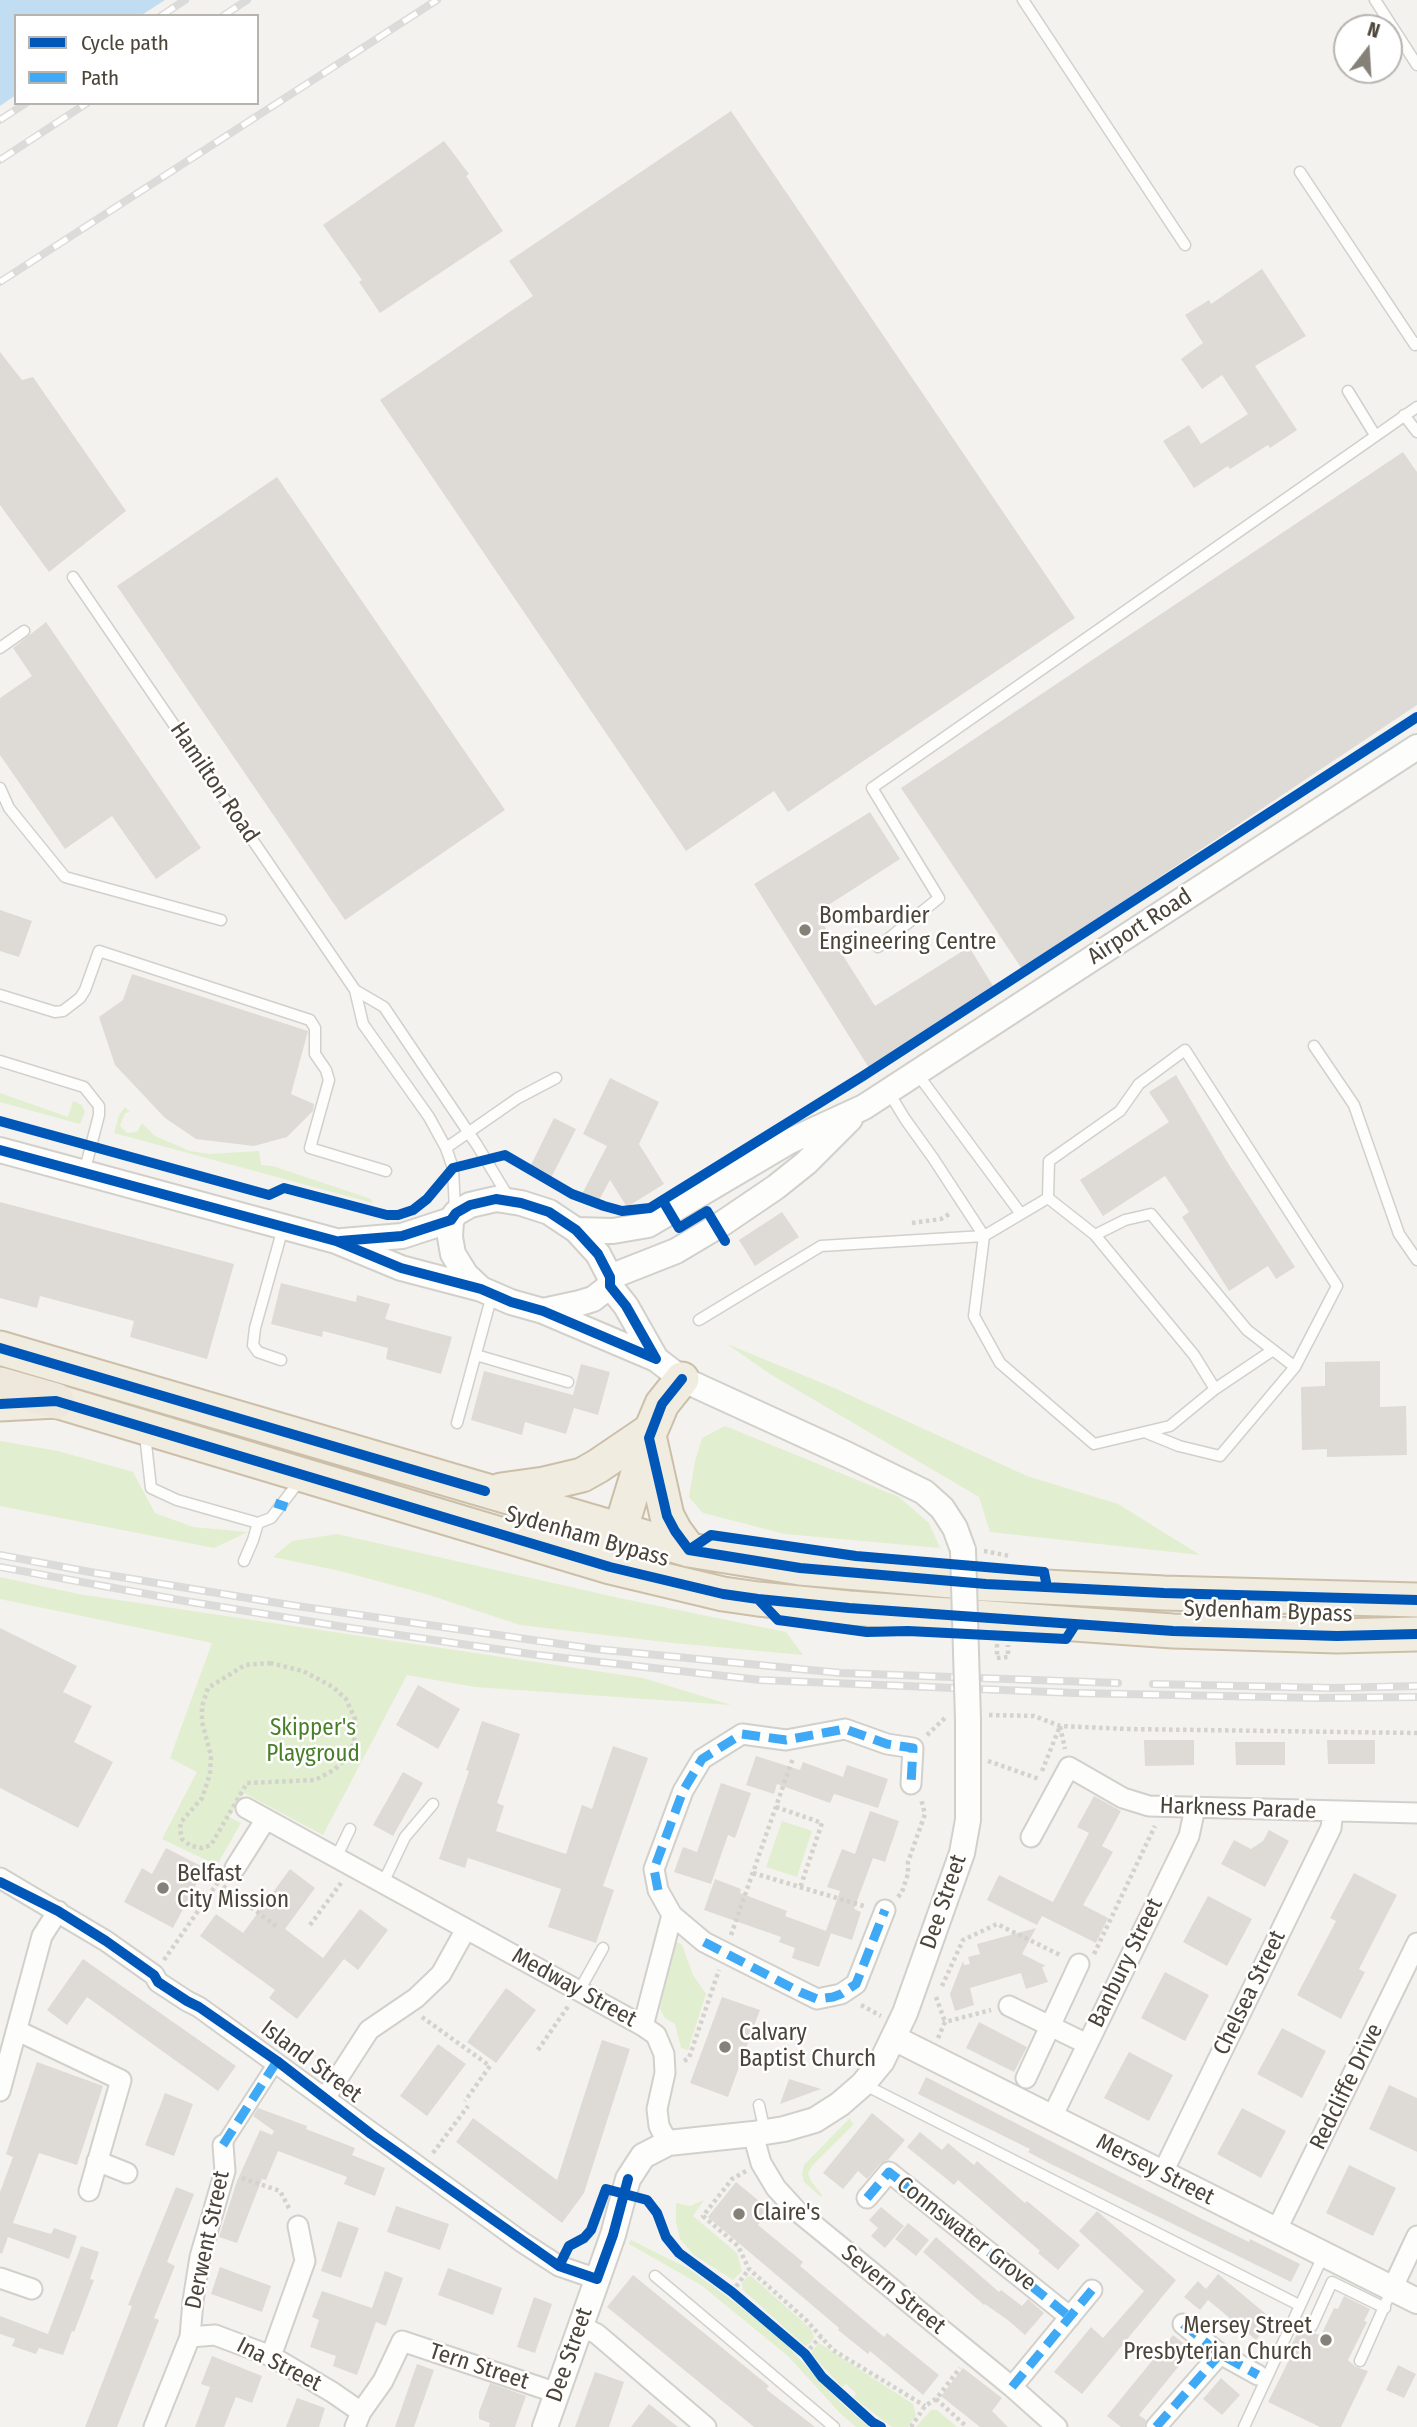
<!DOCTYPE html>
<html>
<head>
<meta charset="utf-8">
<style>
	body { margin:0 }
	#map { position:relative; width:1417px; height:2427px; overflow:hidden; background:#f4f2ee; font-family:"Fira Sans Condensed",sans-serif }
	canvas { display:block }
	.legend { position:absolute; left:14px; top:14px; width:245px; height:91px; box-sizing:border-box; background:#fff; border:2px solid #b7b4b0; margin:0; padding:9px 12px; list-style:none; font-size:21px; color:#4b4439 }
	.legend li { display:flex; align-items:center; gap:14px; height:35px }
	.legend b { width:35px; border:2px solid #b7b4b0 }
	.north { position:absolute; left:1333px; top:14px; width:70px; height:70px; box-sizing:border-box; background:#fff; border:2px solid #b7b4b0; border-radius:50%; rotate:17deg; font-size:19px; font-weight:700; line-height:28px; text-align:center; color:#4b4439 }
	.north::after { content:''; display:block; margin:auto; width:24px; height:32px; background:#868178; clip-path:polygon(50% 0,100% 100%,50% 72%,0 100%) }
</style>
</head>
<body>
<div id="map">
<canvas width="1417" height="2427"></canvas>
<ul class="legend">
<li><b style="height:9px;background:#0057b8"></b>Cycle path</li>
<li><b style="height:9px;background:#3fa9f5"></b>Path</li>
</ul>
<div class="north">N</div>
</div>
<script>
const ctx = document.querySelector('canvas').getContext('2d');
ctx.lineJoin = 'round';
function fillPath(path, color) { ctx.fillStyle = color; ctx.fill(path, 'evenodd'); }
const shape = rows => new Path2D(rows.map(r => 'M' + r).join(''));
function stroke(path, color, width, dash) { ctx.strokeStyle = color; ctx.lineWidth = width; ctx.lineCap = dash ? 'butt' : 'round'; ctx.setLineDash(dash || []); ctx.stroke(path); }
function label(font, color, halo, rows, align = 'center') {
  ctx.font = font + ' "Fira Sans Condensed",sans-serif'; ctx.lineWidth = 5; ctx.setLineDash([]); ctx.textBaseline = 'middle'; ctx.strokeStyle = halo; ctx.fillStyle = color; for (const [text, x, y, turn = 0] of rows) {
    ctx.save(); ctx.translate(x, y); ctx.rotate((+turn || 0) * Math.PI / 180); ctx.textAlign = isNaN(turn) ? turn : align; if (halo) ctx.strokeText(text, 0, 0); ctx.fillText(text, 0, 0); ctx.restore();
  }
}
const green = shape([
	[0,1093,68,1117,73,1101,82,1105,85,1112,80,1124,0,1102],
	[125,1107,130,1112,125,1113,120,1126,127,1133,137,1132,142,1123,155,1136,190,1151,209,1154,259,1151,261,1165,273,1166,371,1199,373,1203,114,1133,119,1115],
	[727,1344,832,1387,1027,1476,1118,1504,1200,1555,990,1532,979,1497,770,1374],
	[725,1426,899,1497,929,1523,940,1548,785,1534,703,1513,689,1497,695,1461,702,1438],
	[0,1441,58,1451,133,1472,155,1513,193,1527,248,1532,214,1548,0,1506],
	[337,1534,619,1598,786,1632,803,1655,673,1643,520,1625,426,1594,340,1571,273,1557,292,1541],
	[0,1577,78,1594,643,1678,731,1705,475,1687,407,1675,323,1835,244,1793,229,1817,241,1823,217,1865,162,1839,197,1772,170,1758,212,1643,0,1599],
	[782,1821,812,1831,797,1877,766,1867],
	[675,1941,682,1945,693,1975,706,1994,688,2050,681,2048,675,2024,665,2018,660,2009],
	[850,2118,853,2125,812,2166,808,2173,811,2181,822,2195,821,2197,804,2182,802,2174,804,2165],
	[704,2200,693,2216,737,2253,742,2271,733,2280,694,2255,680,2239,676,2221,676,2203,690,2206],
	[631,2240,689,2269,725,2295,779,2337,842,2404,869,2427,856,2427,840,2413,788,2356,701,2285,629,2244],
	[751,2276,811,2329,814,2337,811,2343,805,2346,743,2290,742,2283,747,2277],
	[819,2343,913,2404,916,2415,908,2427,892,2427,854,2398,856,2393,846,2384,842,2387,812,2355,812,2351],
	[931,2410,937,2410,957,2427,916,2427]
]);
const water = shape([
	[0,0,165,0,140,16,16,16,16,95,0,106]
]);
const building = shape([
	[731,111,1075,618,788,812,774,791,686,851,380,400,533,296,509,261],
	[444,141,469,174,466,176,503,231,380,313,359,282,362,280,323,225],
	[1262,269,1306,336,1255,366,1297,430,1270,448,1268,445,1230,469,1228,466,1194,488,1163,441,1189,425,1201,444,1248,414,1222,375,1202,389,1181,359,1203,343,1185,315,1209,300,1211,304],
	[0,352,22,380,33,377,126,511,49,572,0,505],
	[1403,452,1417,472,1417,705,1022,969,901,788],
	[277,477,505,810,345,920,117,586],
	[46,622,201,848,156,879,112,816,65,849,0,755,0,698,32,676,13,648],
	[870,812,900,859,816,913,875,1006,969,947,995,989,869,1068,754,884],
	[0,910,32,921,19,957,0,951],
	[132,974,308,1031,291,1094,314,1104,313,1111,287,1137,254,1146,196,1139,165,1118,115,1065,99,1017,123,1000],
	[1176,1075,1226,1160,1295,1267,1276,1279,1268,1266,1229,1291,1182,1217,1189,1212,1165,1176,1103,1216,1080,1180,1169,1122,1149,1092],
	[610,1078,659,1102,639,1144,664,1184,627,1207,610,1180,598,1202,582,1194,607,1146,583,1134],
	[554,1118,576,1129,551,1178,530,1167],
	[0,1202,234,1264,207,1359,130,1337,134,1321,40,1296,37,1308,0,1298],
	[782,1212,799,1237,755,1266,739,1240],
	[281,1283,356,1302,357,1295,390,1304,385,1319,452,1337,441,1374,386,1359,388,1348,323,1331,322,1337,271,1324],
	[1380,1361,1380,1407,1406,1406,1407,1455,1327,1457,1327,1449,1302,1450,1301,1387,1325,1386,1325,1362],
	[581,1364,610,1372,598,1415,574,1408,566,1434,525,1422,522,1435,471,1420,484,1371,573,1395],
	[0,1628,77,1666,63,1692,92,1706,74,1742,113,1762,78,1828,0,1788],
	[418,1685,460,1709,438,1749,396,1725],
	[482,1721,520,1734,497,1803,504,1806,496,1831,566,1854,582,1805,592,1809,613,1746,648,1758,603,1886,614,1890,596,1943,548,1927,561,1889,468,1858,465,1868,439,1859,469,1771,466,1770],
	[1144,1740,1194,1740,1194,1765,1145,1766],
	[1327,1740,1375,1740,1375,1764,1328,1764],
	[1235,1742,1285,1742,1285,1765,1236,1765],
	[756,1756,800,1770,803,1762,843,1777,847,1765,888,1779,878,1808,834,1794,830,1803,777,1784,774,1794,746,1785],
	[403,1772,423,1783,393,1836,373,1825],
	[721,1783,751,1793,735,1838,728,1835,711,1884,674,1872,683,1847,697,1852],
	[1094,1796,1121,1811,1102,1846,1113,1852,1083,1905,1108,1918,1096,1943,1042,1916,1037,1925,987,1900,999,1875,1053,1902,1089,1833,1077,1827],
	[870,1811,899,1821,885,1862,873,1858,854,1909,861,1912,852,1940,827,1932,831,1933,819,1967,792,1958,795,1948,779,1942,781,1937,704,1910,715,1879,741,1889,740,1893,787,1911,785,1916,826,1931,840,1891,827,1887,842,1849,855,1854],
	[1269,1830,1289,1841,1265,1887,1221,1864,1234,1840,1251,1849,1263,1841],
	[166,1848,205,1868,173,1928,124,1902,142,1868,152,1874],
	[290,1869,315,1888,285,1929,323,1958,360,1909,388,1930,358,1970,344,1959,297,2019,269,1998,275,1990,200,1936,216,1914,243,1933],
	[1354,1873,1397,1895,1359,1969,1365,1972,1341,2019,1297,1995,1336,1921,1330,1918],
	[1208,1896,1252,1919,1227,1966,1183,1942],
	[1036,1928,1022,1954,1046,1966,1042,1967,1048,1982,1026,1989,1021,1973,970,1988,974,2005,955,2011,950,1994,963,1961,964,1965,970,1964,968,1957,980,1954,977,1944],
	[83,1959,236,2066,218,2091,87,1997,67,2025,47,2010],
	[1165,1972,1209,1995,1185,2041,1141,2018],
	[506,1988,536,2010,496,2063,467,2042],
	[722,1997,760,2010,728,2097,690,2083],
	[979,2022,1027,2047,1014,2072,966,2048],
	[1282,2028,1326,2051,1302,2098,1257,2074],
	[602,2040,630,2049,584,2193,562,2223,456,2142,473,2118,557,2180],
	[438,2044,466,2064,427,2116,400,2096],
	[1129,2052,1173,2075,1149,2121,1104,2098],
	[37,2062,103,2086,77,2165,39,2153,13,2223,51,2234,54,2228,77,2236,69,2259,8,2237,2,2254,0,2253,0,2192,13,2157,6,2154],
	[926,2077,1202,2219,1249,2242,1250,2239,1300,2264,1291,2282,1049,2163,1028,2152,1030,2149,918,2094],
	[789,2079,821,2089,780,2104],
	[1389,2085,1417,2098,1417,2152,1369,2129],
	[165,2093,193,2104,174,2156,145,2145],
	[258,2108,307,2126,306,2129,355,2148,352,2155,385,2168,375,2196,344,2184,347,2177,278,2151,266,2180,262,2179,237,2243,219,2237,237,2181,260,2130,272,2135,274,2131,253,2116],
	[1242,2108,1286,2131,1261,2178,1217,2154],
	[872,2113,905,2140,888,2160,880,2164,867,2179,858,2171,843,2189,823,2173],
	[920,2132,942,2150,948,2143,974,2165,977,2161,1025,2203,1027,2201,1080,2245,1058,2270,1038,2253,1040,2251,958,2180,954,2185,907,2147],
	[1349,2165,1396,2188,1373,2236,1326,2213],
	[736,2182,770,2210,758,2225,803,2262,800,2266,884,2337,887,2333,939,2375,923,2395,870,2351,868,2354,838,2330,839,2328,708,2217],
	[176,2187,194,2194,167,2262,175,2266,154,2318,159,2320,117,2427,85,2427,132,2306,128,2305],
	[396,2206,449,2224,440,2250,387,2232],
	[881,2207,904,2226,885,2248,871,2236,878,2228,869,2220],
	[1097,2211,1176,2280,1082,2394,1054,2372,1091,2327,1103,2338,1144,2291,1079,2231],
	[338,2221,359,2228,341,2278,321,2271],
	[908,2223,929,2240,916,2256,895,2239],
	[936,2237,999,2292,1001,2290,1022,2306,1028,2299,1044,2313,1025,2335,1009,2321,985,2304,984,2305,923,2252],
	[81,2246,99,2252,90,2279,94,2280,74,2332,72,2331,63,2355,39,2348,36,2354,12,2346,15,2339,0,2334,0,2316,48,2334],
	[220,2267,271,2286,262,2312,211,2294],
	[448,2268,502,2288,493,2315,438,2295],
	[385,2271,403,2278,386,2326,376,2322,357,2375,333,2366,336,2356,310,2347,319,2320,312,2317,322,2291,372,2308],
	[1218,2274,1273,2320,1256,2340,1208,2300,1200,2310,1184,2297,1198,2281,1206,2289],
	[633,2275,769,2386,766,2389,815,2427,754,2427,607,2307],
	[1344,2296,1370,2309,1364,2321,1367,2322,1348,2360,1356,2367,1368,2371,1341,2427,1320,2427,1268,2402,1296,2346,1292,2344,1301,2326,1308,2332,1321,2335,1334,2308,1338,2309],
	[534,2297,552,2304,535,2353,517,2347],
	[1173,2335,1192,2350,1139,2415,1146,2420,1144,2427,1121,2427,1107,2416],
	[212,2356,262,2376,252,2403,236,2397,224,2427,195,2427,210,2387,201,2384],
	[417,2364,434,2370,414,2427,395,2427],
	[1398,2365,1416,2374,1404,2398,1386,2390],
	[963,2368,1002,2398,992,2411,1008,2427,980,2427,941,2396],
	[595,2372,624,2382,609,2427,575,2427],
	[1221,2378,1240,2395,1222,2415,1203,2399],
	[490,2383,526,2396,515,2427,489,2427,490,2423,479,2419,479,2412],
	[297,2398,325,2408,319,2427,286,2427],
	[649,2404,678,2427,631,2427]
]);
const path = shape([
	[912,1223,941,1219,951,1213],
	[984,1551,1010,1556],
	[997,1644,997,1658,1008,1657,1008,1645],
	[270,1663,303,1671,333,1687,346,1699,355,1719,355,1736,350,1755,334,1770,315,1780,247,1783,211,1845,202,1848,191,1846,182,1839,180,1829,181,1822,202,1798,210,1774,211,1756,202,1722,202,1706,208,1688,245,1665,270,1663],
	[989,1715,1034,1716,1060,1726,1127,1729,1417,1733],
	[927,1735,946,1717],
	[988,1761,1039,1779],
	[1042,1771,1060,1726,1065,1749],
	[776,1807,822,1823,800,1888],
	[753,1873,867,1907],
	[223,1886,276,1926],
	[898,1897,902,1892,908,1874,908,1862,925,1814,921,1799],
	[310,1925,341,1883],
	[731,1935,793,1758],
	[1094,1954,1155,1826],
	[164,1960,221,1878],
	[942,1986,963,1940,997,1924,1062,1956],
	[936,1997,945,2022],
	[861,2005,881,2016],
	[422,2017,490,2066,465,2101],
	[938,2038,945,2022,991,2010],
	[538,2050,569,2005],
	[684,2061,689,2058,719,1970],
	[433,2153,468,2106],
	[746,2171,732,2179,703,2216,738,2246,749,2269,806,2320,833,2350,925,2406],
	[242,2178,280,2191,290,2210],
	[732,2292,749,2269],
	[805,2354,821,2336],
	[936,2399,967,2427],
	[911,2427,925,2406,936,2399,960,2368]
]);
const service = shape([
	[1023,0,1185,245],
	[1375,0,1417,65],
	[1300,172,1415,345,1417,343],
	[1348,391,1375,435],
	[1404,415,1417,432],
	[73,577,355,990,363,1024,429,1117,446,1148,453,1168,455,1211],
	[0,648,24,631],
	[0,788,9,808,65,877,221,920],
	[878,947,939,898,872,788,1417,407],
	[355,990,384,1007,477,1145,509,1198],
	[0,995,55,1012,63,1011,80,998,85,990,99,951,310,1020,315,1028,315,1054,326,1070,329,1080,310,1148,386,1171],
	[1314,1046,1354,1105,1399,1234,1417,1260],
	[0,1061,84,1087,99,1106,99,1115,84,1173],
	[916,1072,1021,1214],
	[888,1091,905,1119,933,1158,984,1236,974,1316,1000,1363,1094,1444,1170,1426,1215,1389,1194,1355,1095,1235,1048,1198],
	[446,1148,518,1098,556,1078],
	[1048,1198,1049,1161,1120,1111,1139,1084,1185,1050,1337,1286,1295,1367,1220,1456,1179,1446,1147,1433],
	[1095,1235,1125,1220,1151,1214,1247,1330,1295,1367],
	[699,1320,821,1246,984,1236,1048,1198],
	[476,1355,568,1382],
	[281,1360,258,1352,253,1345,255,1328,283,1228],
	[1215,1389,1273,1350],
	[457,1423,492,1295],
	[145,1435,151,1488,177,1500,258,1523,271,1518,301,1479],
	[244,1561,253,1540,258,1523],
	[336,1858,350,1829],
	[383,1883,405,1837,433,1804],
	[579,1991,603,1948],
	[863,2084,1299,2305],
	[759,2105,765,2132],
	[655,2276,834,2427],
	[1312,2326,1332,2282,1385,2308],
	[1360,2361,1392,2289],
	[1244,2427,1323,2256]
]);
const pedestrian = shape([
	[223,2145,277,2061]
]);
const minor = shape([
	[246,1808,643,2026,656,2035,664,2054,665,2073,657,2109,659,2126,668,2143],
	[1031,1837,1069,1767,1123,1798,1149,1806,1417,1813],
	[235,1868,266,1819],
	[0,1878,106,1941,154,1975,158,1982,187,2001,199,2007,522,2242,559,2266,597,2279],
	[885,1910,856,1984,841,1994,817,1999,704,1942,672,1915,658,1890,654,1869,683,1791,702,1759,742,1734,786,1740,845,1729,887,1744,913,1748,911,1784],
	[1009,2006,1087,2044],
	[643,2026,672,1915],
	[18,2031,121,2080,89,2191],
	[1026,2078,1079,1964],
	[0,2091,42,1936,58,1911],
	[325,2098,369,2030,416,1998,441,1974,466,1929],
	[1052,2117,1189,1836,1195,1808],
	[753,2134,761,2163,776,2188,797,2211,1012,2387,1057,2427],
	[97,2161,127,2173],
	[1162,2174,1331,1828,1333,1811],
	[867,2198,889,2172,1070,2317],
	[1276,2231,1417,1943],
	[0,2278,32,2289],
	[1392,2289,1417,2236],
	[1183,2324,1220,2354,1258,2375],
	[581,2326,597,2334,706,2427],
	[190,2337,215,2335,271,2356,332,2392,361,2412],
	[271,2356,305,2261,298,2226],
	[1012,2387,1092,2290],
	[154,2427,190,2337,193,2301,200,2257,225,2171,223,2145],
	[355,2427,361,2412,383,2381,402,2341,557,2393],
	[1156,2427,1220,2354]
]);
const tertiary = shape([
	[0,1150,336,1241,401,1268,481,1289],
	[496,1199,521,1203,549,1212,576,1230,598,1254,610,1277,610,1286,593,1299,580,1303,543,1311,511,1302,481,1289,466,1275,453,1254,450,1237,451,1220,456,1213,470,1205,496,1199],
	[576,1230,613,1231,648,1225,790,1141,864,1107,1417,747],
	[342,1241,402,1236,451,1220],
	[610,1277,676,1251,723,1223,776,1187,806,1163,850,1119],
	[610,1286,626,1306,656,1359],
	[543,1311,656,1359,682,1379,848,1455,924,1492,942,1508,955,1528,963,1550],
	[894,2038,1417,2301],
	[545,2427,613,2235,628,2179,643,2156,668,2143,753,2134,784,2129,815,2120,840,2104,863,2084,882,2061,905,2013,962,1853,968,1820,968,1720]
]);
const trunk = shape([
	[0,1348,689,1550,800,1568,986,1584,1164,1593,1417,1600],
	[0,1404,56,1401,610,1567,723,1594,758,1599,849,1608,1173,1631,1337,1636,1417,1634],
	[650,1440,667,1516,675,1531,689,1550],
	[501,1490,544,1484,582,1475,598,1466,651,1430],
	[614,1551,651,1430,662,1404,682,1379]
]);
const motorway = shape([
	[0,1385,56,1401]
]);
const rail = shape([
	[161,16,185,0],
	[223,16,247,0],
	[0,120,26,103],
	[0,160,87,103],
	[0,282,437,0],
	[0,1555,90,1572,290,1605,595,1649,841,1673,1118,1683],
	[0,1567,185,1601,350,1628,538,1655,760,1680,1075,1693,1318,1698,1417,1697],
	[1153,1684,1333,1688,1417,1686]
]);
const tertiaryBridge = shape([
	[963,1550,968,1720]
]);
const quiet = shape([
	[275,1503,287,1507],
	[658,1890,654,1869,683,1791,702,1759,742,1734,786,1740,845,1729,887,1744,913,1748,911,1784],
	[704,1942,800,1992,817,1999,833,1997,841,1994,856,1984,885,1910],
	[223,2145,277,2061],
	[867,2198,889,2172,1070,2317],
	[1183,2324,1220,2354,1258,2375],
	[1012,2387,1092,2290],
	[1156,2427,1220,2354]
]);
const cycleway = shape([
	[0,1121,269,1195,284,1188,387,1215,398,1215,413,1210,427,1199,453,1168,505,1155,572,1194,604,1206,622,1211,650,1208,863,1076,1417,717],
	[0,1150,336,1241,401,1268,481,1289,511,1302,543,1311,656,1359],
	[663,1201,679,1228,707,1211,725,1241],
	[340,1241,402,1236,451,1220,456,1213,470,1205,496,1199,521,1203,549,1212,576,1230,598,1254,610,1277,610,1286,626,1306,656,1359],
	[0,1348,485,1491],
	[682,1379,662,1404,649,1438,667,1516,675,1531,689,1550],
	[0,1404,56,1401,610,1567,723,1594,758,1599,849,1608,1173,1631,1337,1636,1417,1634],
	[689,1550,800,1568,986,1584,1164,1593,1417,1600],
	[689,1550,711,1535,856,1556,1044,1572,1047,1587],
	[758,1599,778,1620,867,1632,908,1631,1066,1639,1075,1625],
	[0,1882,58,1911,106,1941,154,1975,158,1982,187,2001,199,2007,277,2061,371,2134,559,2266,597,2279,613,2235,628,2179],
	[559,2266,569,2246,584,2238,591,2230,606,2189,647,2200,657,2213,666,2237,679,2253,732,2292,805,2354,822,2377,872,2422,881,2427]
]);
const markers = [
	[805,930,7,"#868178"],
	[163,1888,7,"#868178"],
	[725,2047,7,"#868178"],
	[739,2214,7,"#868178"],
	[1326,2340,7,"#868178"]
];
const streetNames = [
	["Hamilton Road",214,783,56],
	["Airport Road",1140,927,-33],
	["Sydenham Bypass",587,1537,16],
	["Sydenham Bypass",1268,1612,2],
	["Harkness Parade",1238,1809,2],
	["Dee Street",944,1902,-71],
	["Banbury Street",1126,1963,-64],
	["Medway Street",574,1988,29],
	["Chelsea Street",1250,1993,-64],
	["Island Street",311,2062,37],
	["Redcliffe Drive",1347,2087,-64],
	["Mersey Street",1155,2170,27],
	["Connswater Grove",966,2234,38],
	["Derwent Street",208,2240,-78],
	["Severn Street",893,2290,39],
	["Dee Street",570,2355,-71],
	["Ina Street",279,2365,27],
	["Tern Street",479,2367,18]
];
const poiNames = [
	["Bombardier",819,917],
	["Engineering Centre",819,943],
	["Belfast",177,1875],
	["City Mission",177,1901],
	["Calvary",739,2034],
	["Baptist Church",739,2060],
	["Claire's",753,2214],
	["Mersey Street",1312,2327,"right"],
	["Presbyterian Church",1312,2353,"right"]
];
const parkNames = [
	["Skipper's",313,1729],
	["Playgroud",313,1755]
];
fillPath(green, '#e1eecf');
fillPath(water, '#c0ddf1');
fillPath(building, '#dedbd6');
stroke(service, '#d2d0cb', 13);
stroke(pedestrian, '#d2d0cb', 18);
stroke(minor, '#d2d0cb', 23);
stroke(tertiary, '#d2d0cb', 28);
stroke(trunk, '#ccbfa9', 37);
stroke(motorway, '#ccbfa9', 38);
stroke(path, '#d3d2cc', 4.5, [3.5, 3.5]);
stroke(service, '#fdfdfc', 10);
stroke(pedestrian, '#fdfdfc', 14);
stroke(minor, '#fdfdfc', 19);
stroke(tertiary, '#fdfdfc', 24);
stroke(trunk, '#f0ece0', 33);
stroke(motorway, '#ede8db', 35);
stroke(rail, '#dbdbda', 8);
stroke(rail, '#fff', 5, [16]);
stroke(tertiaryBridge, '#d2d0cb', 28, []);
stroke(tertiaryBridge, '#fdfdfc', 24);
stroke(quiet, '#3fa9f5', 9, [18, 9]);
stroke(cycleway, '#0057b8', 10);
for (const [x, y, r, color] of markers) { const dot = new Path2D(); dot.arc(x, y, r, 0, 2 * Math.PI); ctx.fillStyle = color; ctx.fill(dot); stroke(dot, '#fff', 2.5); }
label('23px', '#4b4439', '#fff', streetNames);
label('23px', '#4b4439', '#fff', poiNames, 'left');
label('23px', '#4a7f2a', '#fff', parkNames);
</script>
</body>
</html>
